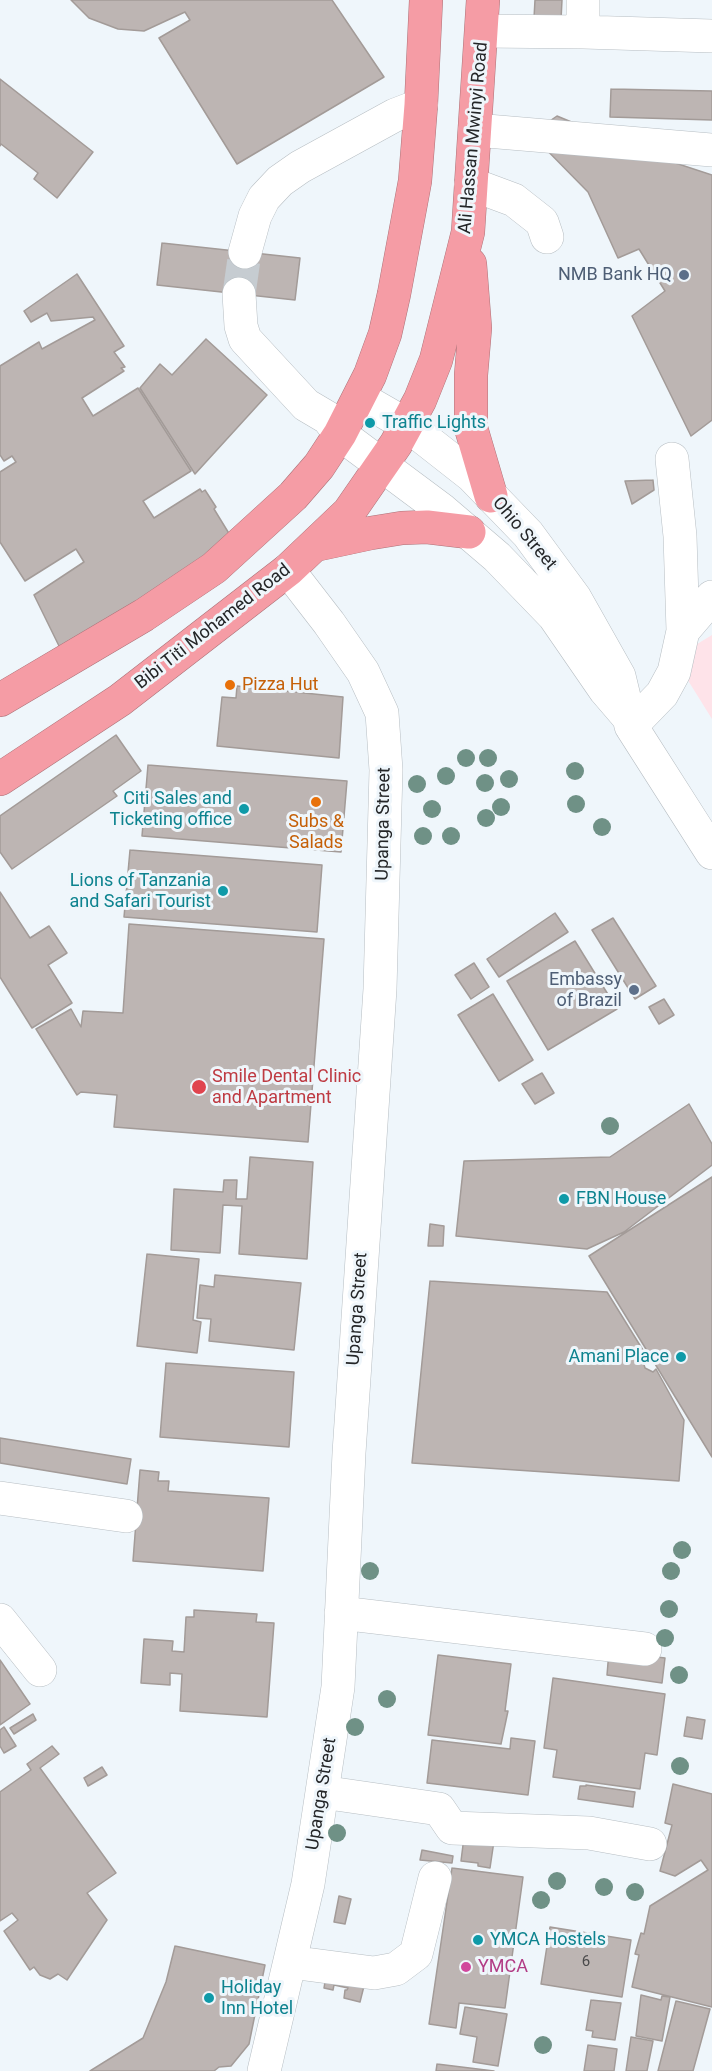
<!DOCTYPE html>
<html>
<head>
<meta charset="utf-8">
<style>
	body { margin:0 }
	canvas { display:block; background:#eff6fb }
</style>
</head>
<body>
<canvas width="712" height="2071"></canvas>
<script>
const ctx = document.querySelector('canvas').getContext('2d');
ctx.lineJoin = 'round';
function fillPath(path, color) { ctx.fillStyle = color; ctx.fill(path, 'evenodd'); }
const shape = rows => new Path2D(rows.map(r => 'M' + r).join(''));
function stroke(path, color, width, dash) { ctx.strokeStyle = color; ctx.lineWidth = width; ctx.lineCap = dash ? 'butt' : 'round'; ctx.setLineDash(dash || []); ctx.stroke(path); }
function label(font, color, halo, rows, align = 'center') {
  ctx.font = font + ' Roboto,sans-serif'; ctx.lineWidth = 6; ctx.setLineDash([]); ctx.textBaseline = 'middle'; ctx.strokeStyle = halo; ctx.fillStyle = color; for (const [text, x, y, turn = 0] of rows) {
    ctx.save(); ctx.translate(x, y); ctx.rotate((+turn || 0) * Math.PI / 180); ctx.textAlign = isNaN(turn) ? turn : align; if (halo) ctx.strokeText(text, 0, 0); ctx.fillText(text, 0, 0); ctx.restore();
  }
}
const commercial = shape([
	[712,635,712,719,674,658]
]);
const building = shape([
	[71,0,332,0,384,77,237,164,159,38,190,20,185,12,144,31,118,29,89,18,71,0],
	[535,0,562,0,561,20,534,18,535,0],
	[0,79,93,152,57,198,34,179,38,173,1,144,0,146,0,79],
	[611,89,712,91,712,120,610,117,611,89],
	[557,116,651,155,712,175,712,420,691,436,632,316,665,291,639,249,618,258,588,192,531,134,557,116],
	[162,243,300,258,295,300,157,285,162,243],
	[77,274,124,346,114,352,125,367,121,368,124,371,82,398,93,416,138,388,191,471,143,501,154,518,200,489,202,492,205,490,216,507,214,509,233,540,61,650,34,595,84,562,76,549,25,581,0,542,0,472,16,462,12,456,4,461,0,455,0,366,39,342,42,349,95,320,93,317,51,321,47,313,31,322,24,311,77,274],
	[206,339,267,395,195,474,140,388,160,364,172,375,206,339],
	[653,480,654,490,632,504,625,481,653,480],
	[237,686,343,697,339,758,217,746,222,697,236,698,237,686],
	[116,735,141,771,113,791,117,796,12,869,0,852,0,816,116,735],
	[148,765,347,781,341,852,142,836,148,765],
	[130,850,322,865,317,932,124,917,130,850],
	[0,892,30,938,49,926,67,953,48,965,72,1003,32,1028,0,977,0,892],
	[555,913,568,932,499,977,487,959,555,913],
	[613,918,656,986,635,999,592,930,613,918],
	[129,924,324,939,308,1142,114,1127,117,1095,81,1092,77,1095,36,1029,71,1009,81,1027,83,1011,123,1013,129,924],
	[575,941,617,1009,548,1050,507,981,575,941],
	[474,963,489,987,471,999,455,975,474,963],
	[493,994,533,1060,499,1081,458,1015,493,994],
	[664,999,674,1015,659,1024,649,1007,664,999],
	[542,1073,554,1093,535,1104,522,1084,542,1073],
	[689,1104,712,1144,712,1165,624,1232,587,1249,456,1236,464,1161,610,1157,689,1104],
	[250,1157,313,1162,307,1259,239,1254,242,1206,223,1205,220,1253,171,1250,174,1189,223,1192,224,1180,237,1180,236,1199,247,1199,250,1157],
	[712,1177,712,1457,589,1256,712,1177],
	[430,1224,444,1226,443,1246,428,1246,430,1224],
	[147,1254,199,1259,193,1320,201,1322,197,1353,137,1346,147,1254],
	[215,1275,301,1283,294,1350,209,1341,211,1319,197,1318,200,1285,214,1287,215,1275],
	[430,1281,607,1292,646,1355,642,1358,645,1368,653,1372,656,1369,684,1420,679,1481,412,1463,430,1281],
	[166,1363,294,1372,289,1447,160,1437,166,1363],
	[0,1438,131,1459,127,1484,0,1463,0,1438],
	[140,1470,159,1472,158,1481,169,1481,168,1491,269,1498,263,1571,133,1561,140,1470],
	[194,1610,257,1614,256,1622,274,1623,267,1717,180,1711,182,1674,170,1673,170,1685,141,1683,144,1639,173,1641,172,1651,184,1652,186,1617,194,1617,194,1610],
	[609,1651,665,1658,662,1683,607,1675,609,1651],
	[438,1655,511,1664,505,1711,508,1711,501,1744,428,1735,438,1655],
	[0,1660,30,1704,0,1725,0,1660],
	[553,1678,665,1694,657,1755,645,1753,640,1789,553,1777,557,1750,544,1748,553,1678],
	[33,1714,36,1720,14,1734,10,1728,33,1714],
	[687,1717,705,1720,702,1739,684,1736,687,1717],
	[4,1727,16,1746,4,1753,0,1746,0,1730,4,1727],
	[511,1738,535,1741,528,1795,427,1783,432,1740,510,1749,511,1738],
	[52,1746,59,1754,40,1768,116,1873,87,1893,107,1920,67,1980,58,1974,50,1979,40,1975,34,1967,30,1970,4,1931,18,1920,12,1913,0,1921,0,1792,31,1770,27,1764,52,1746],
	[102,1767,107,1775,88,1786,84,1778,102,1767],
	[673,1784,712,1794,712,2007,632,1987,639,1955,635,1954,641,1933,644,1934,650,1906,708,1870,701,1860,675,1876,660,1871,672,1825,665,1823,673,1784],
	[586,1785,635,1792,633,1807,578,1799,580,1786,586,1786,586,1785],
	[464,1837,494,1841,490,1868,478,1866,478,1863,461,1861,464,1837],
	[422,1850,453,1856,452,1863,420,1860,422,1850],
	[452,1868,523,1877,505,2008,459,2003,456,2028,429,2024,452,1868],
	[339,1896,351,1899,345,1924,334,1922,339,1896],
	[550,1927,631,1940,622,1997,541,1984,550,1927],
	[175,1946,265,1965,249,2044,231,2066,219,2067,214,2071,90,2071,143,2038,166,1982,175,1946],
	[327,1970,366,1978,360,2002,344,1998,345,1990,347,1990,348,1988,334,1985,333,1990,324,1988,327,1970],
	[641,1995,661,2000,662,1996,670,1997,662,2041,636,2036,641,1995],
	[591,2000,621,2003,615,2040,592,2037,593,2031,586,2030,591,2000],
	[676,2001,710,2009,693,2071,658,2071,676,2001],
	[465,2007,507,2014,498,2066,473,2062,477,2037,460,2034,465,2007],
	[631,2037,653,2041,647,2071,626,2071,631,2037],
	[588,2045,617,2049,614,2071,584,2071,588,2045],
	[437,2064,494,2071,436,2071,437,2064]
]);
const minorTunnel = shape([
	[239,294,245,252]
]);
const minor = shape([
	[482,31,583,32,712,36],
	[583,32,583,0],
	[475,130,712,150],
	[471,184,514,200,542,222,547,237],
	[245,252,255,216,264,198,280,181,300,167,395,115,421,105],
	[239,294,241,326,245,339,306,405,328,418,340,434,442,510,497,557,554,616,605,690,629,718],
	[360,398,407,425,472,476,528,534,575,598,619,676,631,726,712,853],
	[683,631,712,597],
	[631,726,662,694,674,672,683,631,680,536,672,459],
	[0,1498,126,1516],
	[341,1613,645,1649],
	[0,1620,40,1670],
	[322,1792,439,1809,452,1828,589,1833,650,1844],
	[290,1962,374,1973,396,1969,416,1954,435,1878],
	[264,2071,308,1884,338,1687,349,1453,380,989,386,770,382,713,363,672,329,623,288,570]
]);
const highway = shape([
	[470,264,475,328,471,375,471,428,491,496],
	[315,545,371,533,402,528,427,527,469,532],
	[0,700,144,615,214,568,293,496,319,466,340,434,370,375,385,334,394,294,415,181,421,105,426,0],
	[0,779,120,700,288,570,349,512,396,444,420,400,436,360,468,232,483,0]
]);
const trees = [
	[466,758],
	[488,758],
	[575,771],
	[446,776],
	[509,779],
	[485,783],
	[417,784],
	[576,804],
	[501,807],
	[432,809],
	[486,818],
	[602,827],
	[423,836],
	[451,836],
	[610,1126],
	[682,1550],
	[370,1571],
	[671,1571],
	[669,1609],
	[665,1638],
	[679,1675],
	[387,1699],
	[355,1727],
	[680,1766],
	[337,1833],
	[557,1881],
	[604,1887],
	[635,1892],
	[541,1900],
	[543,2045]
];
const markers = [
	[684,275,6,"#5c6f8a"],
	[370,423,6,"#0f9aa8"],
	[230,685,6,"#e8710a"],
	[316,802,6,"#e8710a"],
	[244,809,6,"#0f9aa8"],
	[223,891,6,"#0f9aa8"],
	[634,990,6,"#5c6f8a"],
	[199,1087,8,"#e0444e"],
	[564,1199,6,"#0f9aa8"],
	[681,1357,6,"#0f9aa8"],
	[478,1940,6,"#0f9aa8"],
	[466,1967,6,"#d1479c"],
	[209,1998,6,"#0f9aa8"]
];
const numberNames = [
	["6",586,1962]
];
const streetNames = [
	["Ali Hassan Mwinyi Road",474,138,-85],
	["Ohio Street",524,534,50],
	["Bibi Titi Mohamed Road",213,627,-38],
	["Upanga Street",384,824,-89],
	["Upanga Street",358,1309,-86],
	["Upanga Street",322,1794,-81]
];
const serviceNames = [
	["NMB Bank HQ",672,275],
	["Embassy",622,980],
	["of Brazil",622,1001]
];
const cultureNames = [
	["Traffic Lights",382,423],
	["Citi Sales and",232,799,"right"],
	["Ticketing office",232,820,"right"],
	["Lions of Tanzania",211,881,"right"],
	["and Safari Tourist",211,902,"right"],
	["FBN House",576,1199],
	["Amani Place",669,1357,"right"],
	["YMCA Hostels",490,1940],
	["Holiday",221,1988],
	["Inn Hotel",221,2009]
];
const foodNames = [
	["Pizza Hut",242,685],
	["Subs &",316,822,"center"],
	["Salads",316,843,"center"]
];
const healthNames = [
	["Smile Dental Clinic",212,1077],
	["and Apartment",212,1098]
];
const hotelNames = [
	["YMCA",478,1967]
];
fillPath(commercial, '#fee3e9');
fillPath(building, '#bdb5b3');
stroke(building, '#a39b98', 1.5);
stroke(minorTunnel, '#c6ccd1', 33, [33, 16]);
stroke(minor, '#b7bec3', 34);
stroke(highway, '#ac7379', 34);
stroke(minor, '#fff', 33);
stroke(highway, '#f59ca5', 33);
ctx.fillStyle = '#6f9186';
for (const [x, y] of trees) { ctx.beginPath(); ctx.arc(x, y, 9, 0, 2 * Math.PI); ctx.fill(); }
for (const [x, y, r, color] of markers) { const dot = new Path2D(); dot.arc(x, y, r, 0, 2 * Math.PI); ctx.fillStyle = color; ctx.fill(dot); stroke(dot, '#eff6fb', 2); }
label('15px', '#4a4a4b', null, numberNames);
label('18px', '#242628', '#eff6fb', streetNames);
label('18px', '#4e5e75', '#eff6fb', serviceNames, 'right');
label('18px', '#0d838f', '#eff6fb', cultureNames, 'left');
label('18px', '#c56008', '#eff6fb', foodNames, 'left');
label('18px', '#be3a42', '#eff6fb', healthNames, 'left');
label('18px', '#b23c85', '#eff6fb', hotelNames, 'left');
</script>
</body>
</html>
